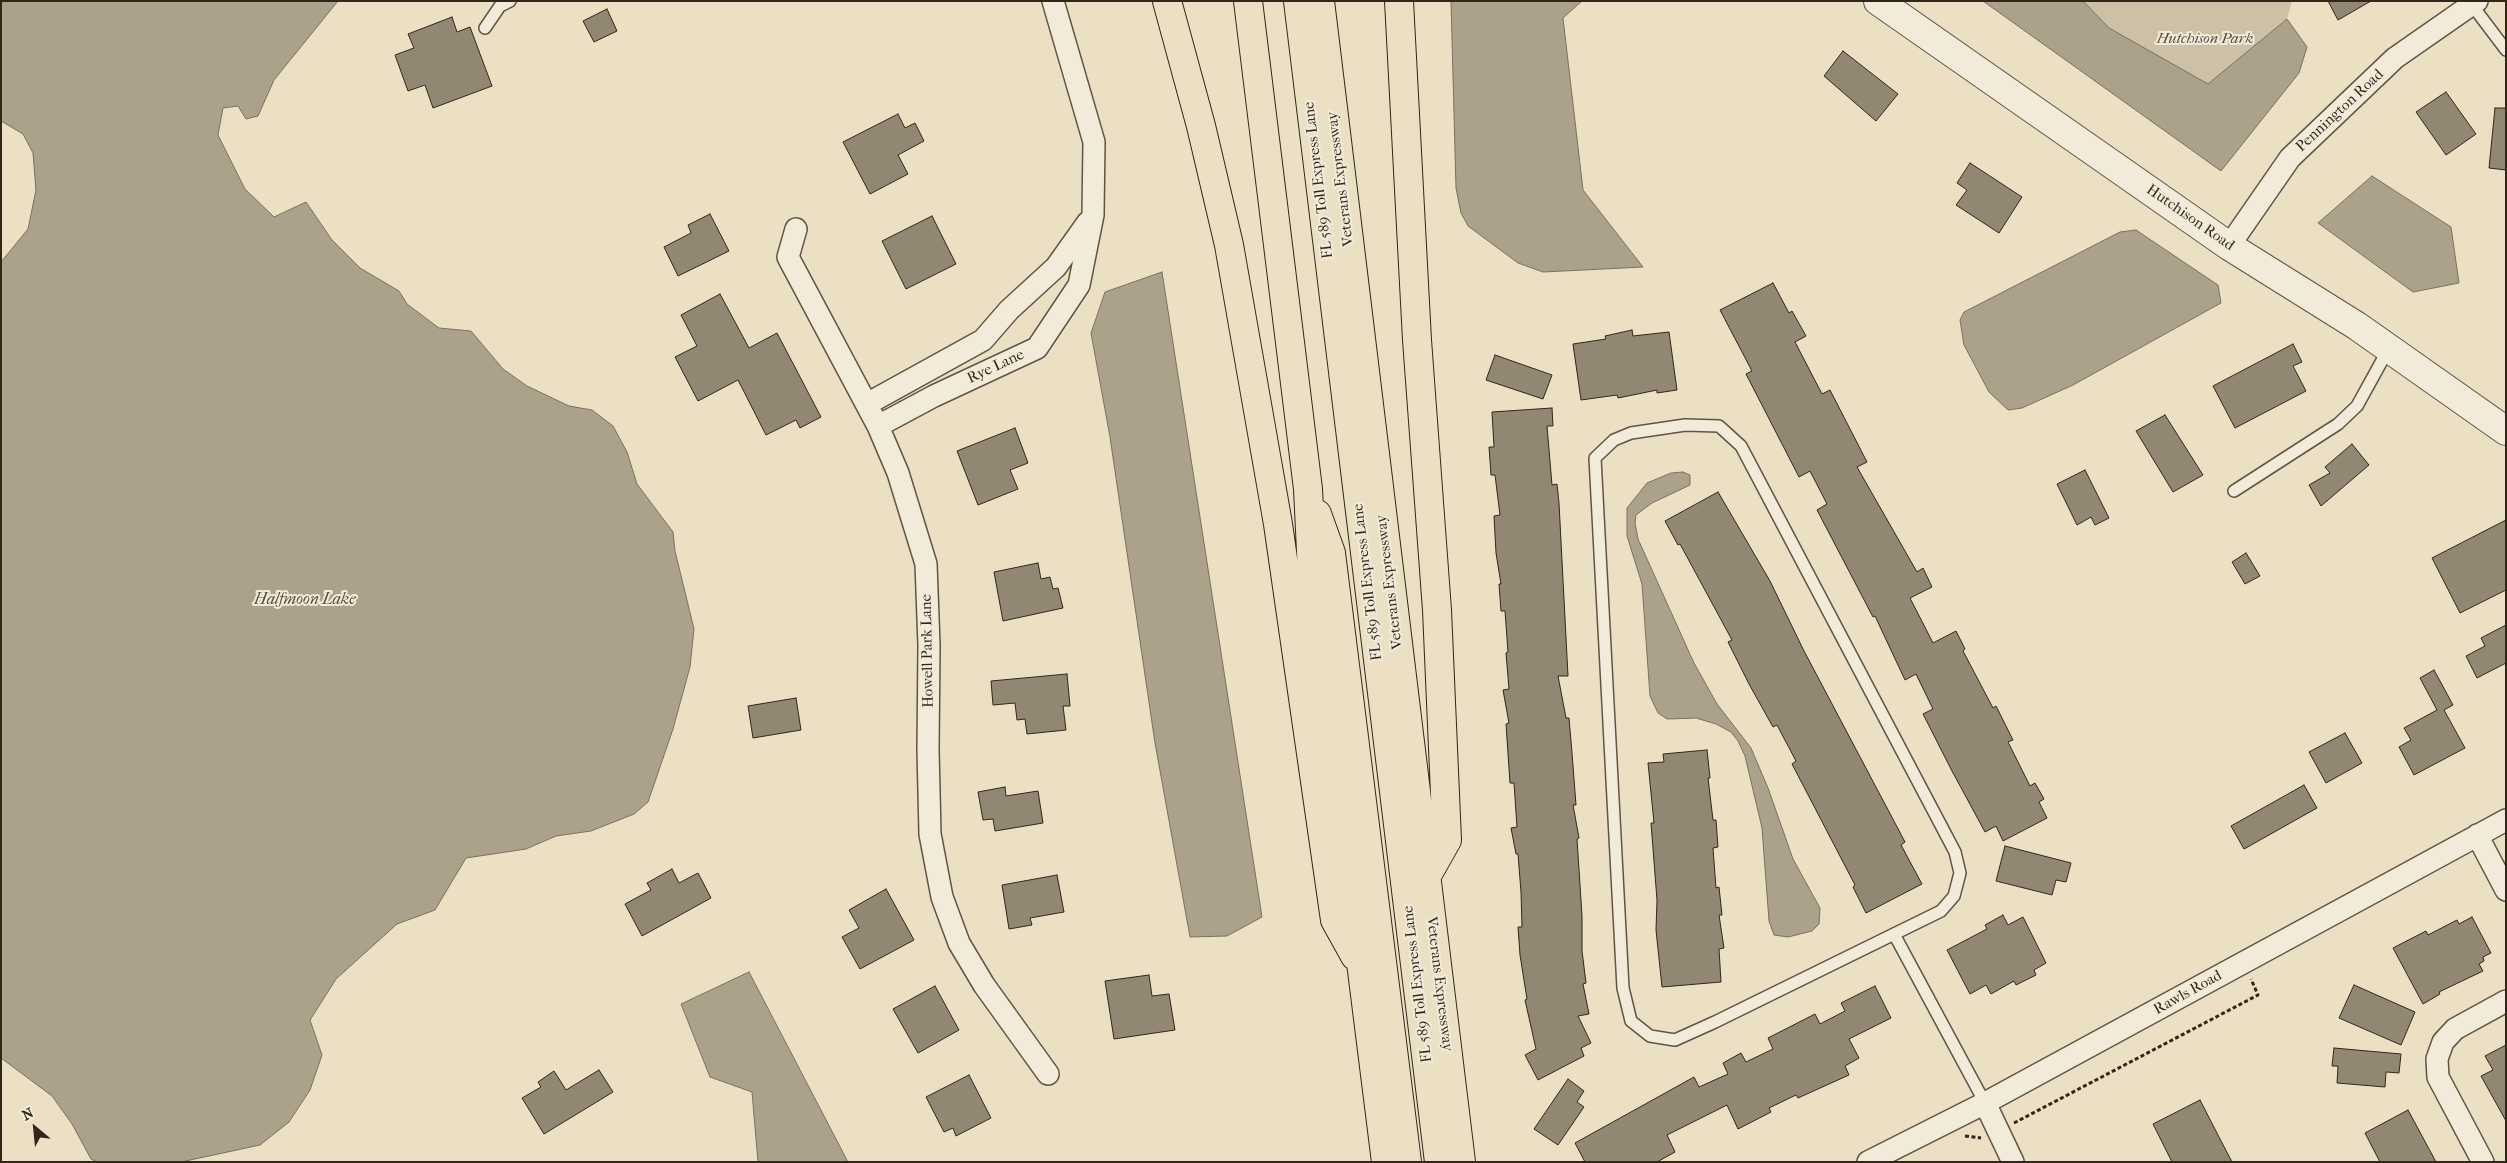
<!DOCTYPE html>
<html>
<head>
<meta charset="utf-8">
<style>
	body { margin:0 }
	#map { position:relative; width:2507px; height:1163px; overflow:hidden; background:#ebe0c4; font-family:"IM FELL French Canon",serif }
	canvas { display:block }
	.frame { position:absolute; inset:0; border:2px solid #32261a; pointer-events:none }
	.north { position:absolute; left:10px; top:1103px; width:50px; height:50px; -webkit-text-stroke:4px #f2ebd9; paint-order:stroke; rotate:332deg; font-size:14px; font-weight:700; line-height:20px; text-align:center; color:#32261a }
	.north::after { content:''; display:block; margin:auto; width:18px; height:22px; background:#32261a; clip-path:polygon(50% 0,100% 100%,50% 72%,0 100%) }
</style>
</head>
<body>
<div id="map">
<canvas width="2507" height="1163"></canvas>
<div class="frame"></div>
<div class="north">N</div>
</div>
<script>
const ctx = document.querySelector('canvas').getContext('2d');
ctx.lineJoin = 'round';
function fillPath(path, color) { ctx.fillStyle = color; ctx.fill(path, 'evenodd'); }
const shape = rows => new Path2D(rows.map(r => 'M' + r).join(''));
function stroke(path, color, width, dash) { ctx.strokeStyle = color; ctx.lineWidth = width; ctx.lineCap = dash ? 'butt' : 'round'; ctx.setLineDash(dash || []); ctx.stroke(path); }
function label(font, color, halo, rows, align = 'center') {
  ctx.font = font + ' "IM FELL French Canon",serif'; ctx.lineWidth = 4; ctx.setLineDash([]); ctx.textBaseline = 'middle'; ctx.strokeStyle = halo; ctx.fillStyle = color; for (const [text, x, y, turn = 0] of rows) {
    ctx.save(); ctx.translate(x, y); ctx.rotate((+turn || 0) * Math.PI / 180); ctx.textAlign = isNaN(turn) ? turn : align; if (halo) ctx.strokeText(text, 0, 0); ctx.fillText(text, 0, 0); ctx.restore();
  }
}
const green = shape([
	[2083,1,2292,1,2287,19,2208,85,2109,28]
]);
const water = shape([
	[1,1,338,1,274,80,258,116,246,119,238,106,223,108,218,135,245,189,274,217,306,202,332,240,360,268,399,291,407,304,439,328,471,331,503,369,527,386,569,406,592,410,613,426,627,452,637,484,673,532,675,551,694,629,690,667,673,729,648,802,634,814,591,831,556,836,526,849,466,858,435,910,397,924,336,979,310,1020,322,1055,310,1090,289,1122,260,1145,181,1162,97,1162,91,1159,72,1124,52,1096,1,1058,1,262,28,229,36,190,33,153,23,134,1,121,1,1],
	[1451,1,1582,1,1563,18,1583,190,1643,267,1543,272,1518,263,1468,226,1461,213,1456,188,1451,1],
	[1983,1,2083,1,2109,28,2208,84,2287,19,2307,47,2299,73,2221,171,1983,1],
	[2372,176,2451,227,2459,283,2413,292,2318,223,2372,176],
	[2136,230,2218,285,2221,303,2073,385,2022,408,2008,410,1989,392,1964,345,1960,320,1964,312,2120,232,2136,230],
	[1162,272,1262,917,1227,936,1190,937,1155,743,1110,437,1091,333,1105,292,1162,272],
	[1683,472,1690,475,1690,485,1652,503,1636,515,1635,523,1638,539,1694,663,1717,704,1751,748,1768,788,1793,859,1820,908,1819,924,1812,931,1788,937,1774,935,1769,921,1762,828,1745,756,1738,741,1731,732,1716,724,1696,718,1667,719,1658,713,1650,696,1642,584,1627,536,1627,508,1647,483,1671,473,1683,472],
	[749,972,848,1162,758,1162,752,1092,710,1077,681,1004,749,972]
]);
const building = shape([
	[2328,1,2371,1,2338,20,2328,1],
	[607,9,617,31,594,42,583,21,607,9],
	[452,17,457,32,470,27,492,86,433,108,425,85,408,91,395,55,414,48,408,34,452,17],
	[1843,51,1898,94,1876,121,1824,76,1843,51],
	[2446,92,2476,134,2446,155,2416,112,2446,92],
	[2495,108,2506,108,2506,170,2489,168,2495,108],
	[898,114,905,128,915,123,924,141,898,155,908,174,870,194,843,142,898,114],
	[1970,163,2022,197,1999,233,1956,205,1967,190,1957,183,1970,163],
	[710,214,729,251,678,276,664,247,691,233,688,225,710,214],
	[932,216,956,264,906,289,882,241,932,216],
	[1773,283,1789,313,1792,311,1806,336,1795,342,1822,394,1830,390,1867,462,1857,467,1917,572,1923,568,1932,587,1910,598,1933,643,1956,631,1965,649,1963,651,1993,708,1996,706,2013,740,2008,742,2030,786,2035,783,2044,799,2039,802,2047,818,2003,841,1996,826,1985,832,1952,771,1923,714,1933,709,1916,674,1905,680,1875,616,1873,617,1817,510,1827,504,1810,471,1799,477,1746,374,1752,371,1720,310,1773,283],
	[720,294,749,348,777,333,821,417,800,428,796,420,766,435,738,380,698,401,675,357,697,346,681,315,720,294],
	[1632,330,1633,336,1669,332,1677,390,1657,393,1657,390,1618,398,1617,395,1581,400,1573,344,1606,339,1605,336,1632,330],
	[2293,344,2302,362,2293,366,2306,391,2235,428,2213,386,2293,344],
	[1495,355,1552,375,1543,399,1486,380,1495,355],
	[1552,408,1553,426,1547,426,1552,485,1557,484,1559,503,1568,676,1558,676,1566,718,1569,718,1572,753,1576,805,1573,805,1579,838,1577,839,1582,916,1582,951,1586,983,1583,984,1589,1014,1578,1016,1591,1043,1581,1048,1584,1056,1538,1080,1525,1055,1536,1049,1525,1000,1527,999,1520,955,1518,927,1522,927,1521,892,1518,854,1516,854,1511,828,1517,827,1514,783,1510,783,1506,724,1509,723,1503,690,1509,689,1506,653,1508,652,1505,611,1501,611,1499,584,1501,584,1496,553,1494,516,1500,515,1495,475,1491,475,1489,447,1494,447,1492,412,1552,408],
	[2165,415,2203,475,2173,492,2136,431,2165,415],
	[1015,428,1028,463,1010,470,1018,489,978,505,957,451,1015,428],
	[2352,444,2369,465,2321,506,2309,485,2330,473,2325,467,2352,444],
	[2085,470,2109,518,2095,525,2091,517,2077,525,2057,484,2085,470],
	[1718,492,1770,581,1804,651,1905,842,1901,845,1922,884,1866,913,1853,887,1855,885,1792,764,1796,761,1777,725,1773,727,1749,684,1728,642,1732,640,1680,544,1678,545,1665,521,1718,492],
	[2506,520,2506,590,2460,613,2432,558,2506,520],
	[2246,553,2260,576,2245,584,2232,562,2246,553],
	[1038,563,1041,579,1050,577,1053,589,1058,588,1063,608,1003,621,994,572,1038,563],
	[2506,625,2506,663,2477,678,2466,656,2485,646,2481,638,2506,625],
	[2434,670,2453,705,2444,710,2465,748,2414,775,2399,747,2411,740,2404,728,2437,710,2420,678,2434,670],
	[1067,674,1070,706,1063,706,1066,730,1027,734,1025,719,1017,720,1015,703,993,705,991,681,1067,674],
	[796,698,801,730,753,738,748,706,796,698],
	[2345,733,2362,763,2326,783,2309,752,2345,733],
	[1707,750,1710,778,1708,778,1713,820,1716,820,1718,847,1713,848,1716,888,1719,887,1722,915,1719,915,1724,948,1719,949,1721,982,1662,987,1656,930,1657,900,1651,823,1654,823,1648,763,1664,762,1663,754,1707,750],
	[2304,785,2317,808,2244,849,2231,826,2304,785],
	[1005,787,1006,796,1038,791,1043,823,995,831,993,819,983,820,978,792,1005,787],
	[2005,846,2071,863,2066,882,2056,880,2052,895,1996,881,2005,846],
	[672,869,679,883,698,873,711,898,642,936,625,904,651,890,647,883,672,869],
	[1057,875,1064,912,1030,918,1032,925,1009,929,1002,885,1057,875],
	[886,889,914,940,860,969,842,937,859,928,849,910,886,889],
	[2003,915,2008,925,2023,917,2046,963,2034,970,2036,975,2016,985,2014,981,1991,994,1986,985,1970,994,1947,950,1987,929,1985,925,2003,915],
	[2472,917,2491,953,2483,957,2484,961,2479,964,2483,971,2439,992,2440,994,2423,1004,2393,948,2426,931,2428,935,2457,920,2459,924,2472,917],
	[1149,975,1152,996,1169,994,1175,1030,1114,1039,1105,981,1149,975],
	[2354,985,2415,1012,2401,1045,2339,1018,2354,985],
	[935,986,959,1030,918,1053,893,1009,935,986],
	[1875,986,1891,1018,1849,1039,1859,1058,1845,1066,1849,1075,1798,1098,1796,1095,1769,1108,1771,1112,1738,1129,1727,1105,1667,1135,1675,1152,1657,1162,1585,1162,1575,1143,1694,1077,1699,1087,1728,1074,1723,1063,1741,1053,1746,1062,1773,1049,1768,1038,1815,1014,1820,1024,1845,1011,1841,1003,1875,986],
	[2506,1045,2506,1121,2481,1076,2493,1070,2485,1056,2506,1045],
	[2334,1048,2401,1054,2399,1073,2386,1072,2385,1087,2337,1083,2338,1066,2332,1066,2334,1048],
	[599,1070,613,1092,544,1134,522,1098,541,1087,538,1082,554,1071,566,1090,599,1070],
	[969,1075,991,1118,956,1136,953,1128,944,1132,926,1097,969,1075],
	[1568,1079,1584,1091,1577,1102,1584,1107,1558,1145,1534,1129,1568,1079],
	[2200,1100,2219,1137,2232,1162,2172,1162,2153,1124,2200,1100],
	[2408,1110,2436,1162,2380,1162,2365,1133,2408,1110]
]);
const path = shape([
	[2014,1123,2258,995,2251,979],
	[1965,1136,1981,1138]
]);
const service = shape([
	[2472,5,2506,50],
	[485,28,500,6,510,1],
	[1685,425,1719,426,1741,446,1955,852,1960,873,1954,896,1941,911,1715,1022,1675,1040,1650,1036,1631,1021,1623,988,1595,458,1614,440,1631,433,1685,425],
	[2234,491,2338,424,2357,406,2389,348],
	[1894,934,1985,1103]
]);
const minor = shape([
	[796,229,788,257,878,426,898,473,926,564,929,645,928,750,930,834,942,897,959,943,984,985,1048,1074],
	[2229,246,2290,158,2395,58,2477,1],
	[867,404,983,340,1009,310,1056,267,1088,222],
	[878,426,934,396,1037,348,1079,285,1093,215,1094,142,1053,1],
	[2477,835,2506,890],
	[1985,1103,2013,1162],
	[1868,1162,1985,1103,2506,820],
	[2483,1162,2438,1077,2437,1059,2443,1042,2455,1029,2506,1001]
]);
const tertiary = shape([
	[1878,1,2229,246,2357,326,2506,431]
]);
const motorway = shape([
	[1167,1,1201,126,1229,245,1278,524,1335,920,1355,956],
	[1248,1,1308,489,1312,572,1386,1162],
	[1298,1,1439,1162],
	[1320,1,1461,1162],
	[1399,1,1417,340,1437,610,1447,840,1425,879],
	[1317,514,1331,553,1407,1162]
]);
const parkNames = [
	["Hutchison Park",2205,39]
];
const streetNames = [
	["Pennington Road",2340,111,-43],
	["Veterans Expressway",1341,179,-97],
	["FL 589 Toll Express Lane",1319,180,-97],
	["Hutchison Road",2190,218,35],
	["Rye Lane",996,367,-25],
	["FL 589 Toll Express Lane",1368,582,-97],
	["Veterans Expressway",1390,582,-97],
	["Howell Park Lane",928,651,-91],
	["FL 589 Toll Express Lane",1418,984,-97],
	["Veterans Expressway",1439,984,83],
	["Rawls Road",2188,993,-29]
];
const waterNames = [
	["Halfmoon Lake",305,600]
];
fillPath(green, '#ccc0a7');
fillPath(water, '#aca18a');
stroke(water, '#7b705d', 1);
fillPath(building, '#928772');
stroke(building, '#32261a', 1);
stroke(service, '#605444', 14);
stroke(minor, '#605444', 24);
stroke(tertiary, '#605444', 30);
stroke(motorway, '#32261a', 30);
stroke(path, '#32261a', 3, [4, 2.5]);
stroke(service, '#f2ebd9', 11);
stroke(minor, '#f2ebd9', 21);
stroke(tertiary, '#f2ebd9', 28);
stroke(motorway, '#ebe0c4', 28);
label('italic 15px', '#584c3d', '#f2ebd9', parkNames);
label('15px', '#32261a', '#f2ebd9', streetNames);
label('italic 16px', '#574b3c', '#f2ebd9', waterNames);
</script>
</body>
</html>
